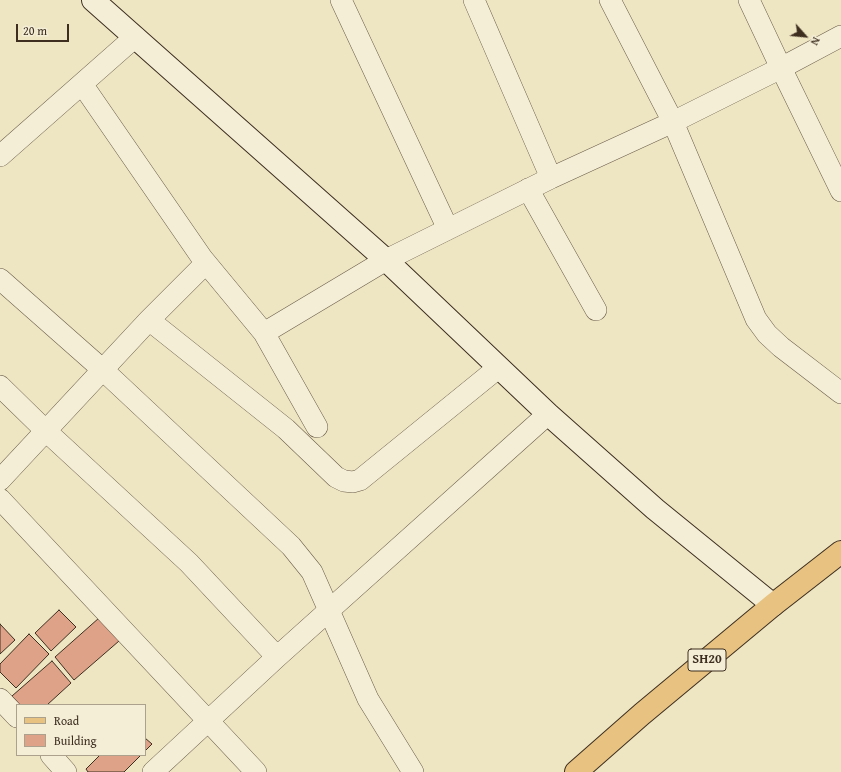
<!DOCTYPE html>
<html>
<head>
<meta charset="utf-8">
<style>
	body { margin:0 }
	#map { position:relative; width:841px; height:772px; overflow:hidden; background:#eee5c2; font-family:"Gentium Book Plus",serif }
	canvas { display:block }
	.legend { position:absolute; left:16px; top:704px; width:130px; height:52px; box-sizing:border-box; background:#f4eed7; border:1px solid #aba18d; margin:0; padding:5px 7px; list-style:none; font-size:12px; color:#3d2e1f }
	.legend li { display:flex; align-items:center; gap:8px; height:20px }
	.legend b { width:20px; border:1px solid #aba18d }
	.north { position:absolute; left:785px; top:16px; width:40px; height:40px; -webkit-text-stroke:3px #f4eed7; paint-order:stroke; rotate:117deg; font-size:11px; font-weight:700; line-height:16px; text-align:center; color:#3d2e1f }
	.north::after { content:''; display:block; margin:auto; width:14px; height:18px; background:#3d2e1f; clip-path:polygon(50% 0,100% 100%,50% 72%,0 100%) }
	.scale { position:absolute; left:16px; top:24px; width:53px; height:18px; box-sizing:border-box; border:2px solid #3d2e1f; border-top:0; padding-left:5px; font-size:12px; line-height:14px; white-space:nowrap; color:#3d2e1f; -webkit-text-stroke:3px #f4eed7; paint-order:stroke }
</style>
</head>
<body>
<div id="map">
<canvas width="841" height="772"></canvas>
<ul class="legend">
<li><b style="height:5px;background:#e7c281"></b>Road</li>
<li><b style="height:11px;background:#dea289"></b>Building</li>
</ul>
<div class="north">N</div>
<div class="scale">20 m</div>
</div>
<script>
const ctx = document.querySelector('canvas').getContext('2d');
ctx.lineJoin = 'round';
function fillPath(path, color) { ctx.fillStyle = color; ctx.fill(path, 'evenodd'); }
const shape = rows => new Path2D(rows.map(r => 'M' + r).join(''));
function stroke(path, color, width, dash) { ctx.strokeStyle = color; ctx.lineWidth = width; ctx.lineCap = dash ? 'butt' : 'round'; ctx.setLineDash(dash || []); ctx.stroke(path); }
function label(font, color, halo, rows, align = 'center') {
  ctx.font = font + ' "Gentium Book Plus",serif'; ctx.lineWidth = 3.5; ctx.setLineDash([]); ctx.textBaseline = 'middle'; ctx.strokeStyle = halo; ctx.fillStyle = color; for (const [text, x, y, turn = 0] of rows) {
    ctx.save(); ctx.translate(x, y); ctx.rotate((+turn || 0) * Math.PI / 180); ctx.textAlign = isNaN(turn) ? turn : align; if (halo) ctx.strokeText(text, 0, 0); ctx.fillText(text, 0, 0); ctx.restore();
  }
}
const building = shape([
	[59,610,76,627,51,651,35,633,59,610],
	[99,618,119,641,74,680,55,657,99,618],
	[0,624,15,640,0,654,0,624],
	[29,634,49,654,16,688,0,672,0,664,29,634],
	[52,661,71,683,47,705,20,705,12,696,52,661],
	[145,738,152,744,145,751,145,738],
	[100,755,141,755,124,772,88,772,86,769,100,755]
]);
const minor = shape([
	[341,0,448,229],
	[474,0,551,178],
	[610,0,673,122,756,319,767,334,781,347,841,393],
	[749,0,781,68,841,191],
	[82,84,202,258,264,333,317,427],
	[0,156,135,37],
	[528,189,596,310],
	[0,279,103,370,291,546,312,572,368,699,413,772],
	[149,320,286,429,336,477,344,481,353,482,360,480,498,368],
	[264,333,386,260,551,178,673,122,781,68,841,36],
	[0,386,46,431,189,563,277,657],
	[0,480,149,320,206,263],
	[0,499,256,772],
	[0,699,17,717],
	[51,755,66,772],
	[153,772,277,657,548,414]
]);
const secondary = shape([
	[93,0,386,260,548,414,655,509,773,605]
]);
const primary = shape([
	[576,772,642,714,773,605,841,552]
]);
const shields = [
	[707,660,38]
];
const shieldNames = [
	["SH20",707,660]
];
fillPath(building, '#dea289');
stroke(building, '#3d2e1f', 1);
stroke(minor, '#695c48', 22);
stroke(secondary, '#3d2e1f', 24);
stroke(primary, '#3d2e1f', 24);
stroke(minor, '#f4eed7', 21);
stroke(secondary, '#f4eed7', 22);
stroke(primary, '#e7c281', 22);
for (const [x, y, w] of shields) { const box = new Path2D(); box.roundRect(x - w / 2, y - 11, w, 22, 3); ctx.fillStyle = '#f4eed7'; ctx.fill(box); stroke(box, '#3d2e1f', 1); }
label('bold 13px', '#3d2e1f', null, shieldNames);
</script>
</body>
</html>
